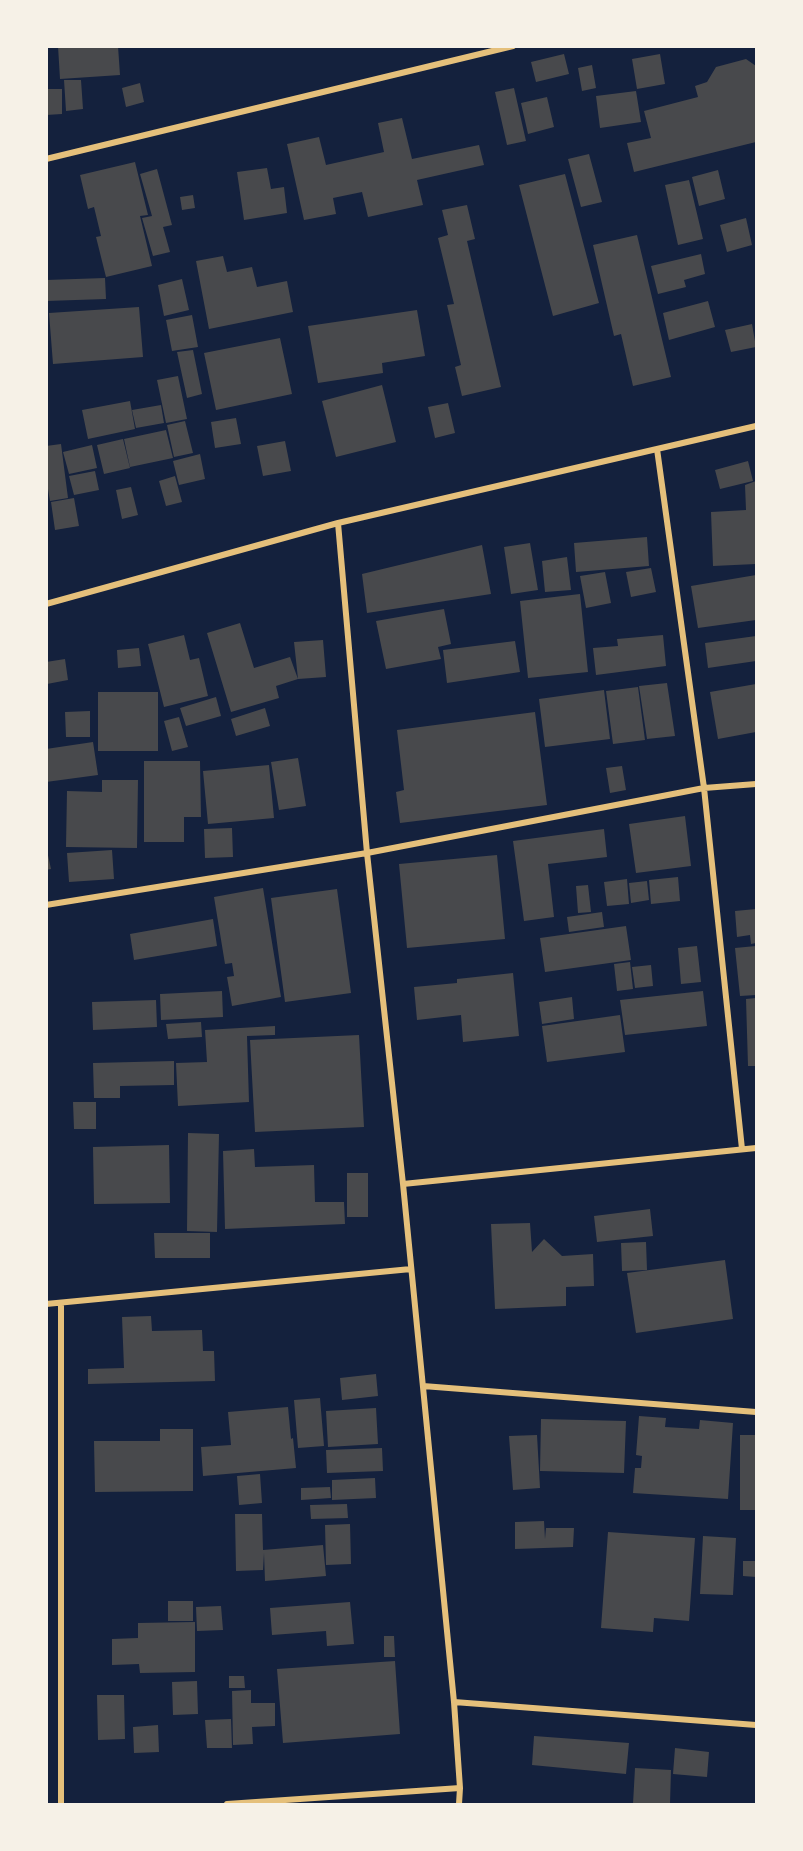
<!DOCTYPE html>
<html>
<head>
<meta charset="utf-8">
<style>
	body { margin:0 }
	#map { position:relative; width:803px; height:1851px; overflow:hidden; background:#14213d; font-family:Mulish,sans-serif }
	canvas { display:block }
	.frame { position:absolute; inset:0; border:48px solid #f6f1e7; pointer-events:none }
</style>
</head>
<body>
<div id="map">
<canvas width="803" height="1851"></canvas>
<div class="frame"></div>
</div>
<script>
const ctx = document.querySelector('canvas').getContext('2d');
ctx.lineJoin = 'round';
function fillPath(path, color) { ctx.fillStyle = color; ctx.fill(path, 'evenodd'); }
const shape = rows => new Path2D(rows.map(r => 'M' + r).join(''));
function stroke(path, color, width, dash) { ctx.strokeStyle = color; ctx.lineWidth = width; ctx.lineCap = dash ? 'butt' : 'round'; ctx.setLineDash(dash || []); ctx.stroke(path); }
const building = shape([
	[58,46,118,46,120,75,60,79],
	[564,54,569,74,536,82,531,62],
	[660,54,665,84,637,89,632,59],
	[746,59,756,66,756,142,634,172,627,143,651,138,644,111,698,97,695,86,707,82,716,67],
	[592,65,596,88,582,91,578,68],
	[64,80,81,80,83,109,66,111],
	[140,83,144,102,126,107,122,88],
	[514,88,526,141,507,145,495,92],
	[46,89,62,89,62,114,46,115],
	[636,91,641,122,600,128,596,96],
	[547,97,554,127,528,134,521,103],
	[402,118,412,159,479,145,484,165,417,180,423,205,368,217,362,192,333,198,336,214,304,220,287,144,319,137,326,165,384,152,378,123],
	[589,154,602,202,581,207,568,159],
	[135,162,148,215,140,216,152,266,106,277,96,237,101,236,94,207,88,209,80,175],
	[267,168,271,189,284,187,287,213,244,220,237,172],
	[157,169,172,225,163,227,170,252,153,256,142,218,152,216,140,174],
	[718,170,725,199,699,206,692,177],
	[565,174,599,303,553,316,519,185],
	[689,180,703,239,678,245,665,185],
	[193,195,195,208,182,210,180,197],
	[467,205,475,239,467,241,501,387,462,396,455,367,461,365,447,305,454,304,438,238,448,235,442,210],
	[746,218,752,245,727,252,720,225],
	[637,235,671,377,633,386,621,334,614,336,593,245],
	[701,254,705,274,684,280,686,287,658,294,651,266],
	[223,256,227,272,252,267,257,287,287,281,293,312,209,329,196,261],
	[105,278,106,299,46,301,46,280],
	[182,279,189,310,164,316,158,285],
	[708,301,715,327,669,340,663,313],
	[139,307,143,357,53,364,49,313],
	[417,310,425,356,382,363,383,373,318,383,308,326],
	[192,315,198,347,172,351,166,320],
	[752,324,756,347,731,352,725,330],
	[280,338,292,394,216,410,204,353],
	[193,350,202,394,187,398,177,352],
	[178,376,187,419,166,423,157,380],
	[382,385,396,442,336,457,322,401],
	[130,401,135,429,88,439,82,410],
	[448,403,455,433,435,438,428,407],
	[161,405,164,423,136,428,132,410],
	[236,418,241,444,215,448,211,422],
	[185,421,193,453,174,457,167,425],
	[166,430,173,458,130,467,124,439],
	[123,439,130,468,104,474,97,445],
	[285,441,291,471,263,476,257,446],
	[61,444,68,498,50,501,46,477,46,446],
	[92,445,97,468,69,474,63,452],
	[200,454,205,479,179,485,173,461],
	[748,461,753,481,720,489,715,470],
	[95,471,99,490,74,495,69,476],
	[175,476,182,502,166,506,159,481],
	[756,481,756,564,713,566,711,512,746,510,745,485],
	[131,487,138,515,122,519,116,490],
	[74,498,79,526,55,530,51,502],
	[647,537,649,566,576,572,574,543],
	[530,543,538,590,511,594,504,547],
	[482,545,491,594,367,613,362,574],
	[567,557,571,590,545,592,542,561],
	[651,568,656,592,631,597,626,572],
	[605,572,611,603,586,608,580,576],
	[756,575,756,620,698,628,691,586],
	[580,594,588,672,528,678,520,601],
	[444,609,451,644,438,647,441,659,386,669,376,621],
	[240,623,254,668,290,657,298,679,276,686,279,698,231,712,207,633],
	[184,635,190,660,199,658,208,696,164,707,148,644],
	[663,635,666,666,596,675,593,648,618,646,617,639],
	[756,636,756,661,708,668,705,643],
	[323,640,326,677,298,679,294,642],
	[515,641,520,672,447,683,443,650],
	[139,648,141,666,118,668,117,650],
	[65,659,68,680,47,684,46,662],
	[667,683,675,736,647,739,639,686],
	[756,684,756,732,718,739,710,692],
	[638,687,645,740,613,744,606,691],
	[604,690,610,739,545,747,539,699],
	[98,692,158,692,158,751,98,751],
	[216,697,221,716,186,726,180,708],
	[265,708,270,726,236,736,231,719],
	[90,711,90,737,66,737,65,712],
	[535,712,547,805,400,823,396,792,404,790,397,730],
	[179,717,188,747,172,751,164,721],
	[93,742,98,775,46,782,46,749],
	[298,758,306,806,279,810,271,762],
	[144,761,200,761,201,817,184,817,184,842,144,842],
	[269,765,274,818,208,824,203,771],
	[622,766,626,790,610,793,606,768],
	[102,780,138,780,137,848,66,847,67,791,102,792],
	[685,816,691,866,636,873,629,824],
	[232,828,233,857,205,858,204,829],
	[604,829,607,857,548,864,554,917,524,921,513,841],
	[46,846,51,869,46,870],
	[112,850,114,879,69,882,67,853],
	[497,855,505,939,407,948,399,864],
	[678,877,680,901,651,904,649,880],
	[627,879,629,904,607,906,604,882],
	[647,881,649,900,631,903,629,883],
	[588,885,591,912,578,913,576,886],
	[263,888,281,997,232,1006,227,977,234,976,232,963,225,964,214,897],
	[337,889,351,993,285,1002,271,898],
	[756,909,756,943,751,944,750,935,737,937,735,911],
	[602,912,604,927,569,932,567,917],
	[213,919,217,946,134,960,130,934],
	[626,926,631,960,545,972,540,938],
	[697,946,701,982,681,984,678,948],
	[756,946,756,995,740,996,735,948],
	[630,962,633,989,617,991,614,964],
	[651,965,653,986,635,988,632,967],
	[513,973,519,1036,463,1042,461,1015,417,1020,414,987,457,983,457,979],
	[222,991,223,1017,161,1020,160,994],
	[703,991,707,1026,625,1035,620,1000],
	[572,997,574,1019,542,1024,539,1002],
	[756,998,756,1066,748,1066,746,999],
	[156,1000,157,1027,93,1030,92,1002],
	[620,1015,625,1052,547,1062,542,1026],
	[201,1022,202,1037,168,1039,166,1024],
	[275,1026,275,1035,247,1036,249,1102,178,1106,176,1063,207,1062,205,1030],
	[359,1035,364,1127,255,1132,250,1040],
	[174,1061,174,1085,120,1086,120,1098,94,1098,93,1063],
	[73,1102,96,1102,96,1129,74,1129],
	[188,1133,219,1134,217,1232,187,1231],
	[169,1145,170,1203,94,1204,93,1147],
	[254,1149,255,1167,314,1165,315,1202,344,1202,345,1224,225,1229,223,1151],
	[347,1173,368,1173,368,1217,347,1217],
	[650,1209,653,1236,597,1242,594,1216],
	[530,1223,532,1252,544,1239,562,1256,593,1254,594,1286,566,1287,566,1306,495,1309,491,1224],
	[154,1233,210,1233,210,1258,155,1258],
	[646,1242,647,1270,622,1271,621,1243],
	[725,1260,733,1319,636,1333,627,1273],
	[151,1316,152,1331,202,1330,203,1351,214,1351,215,1381,88,1384,88,1369,124,1368,122,1317],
	[376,1374,378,1396,342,1400,340,1378],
	[320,1398,324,1446,298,1448,294,1400],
	[288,1407,291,1439,293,1438,296,1468,203,1476,201,1447,231,1445,228,1412],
	[376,1408,378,1444,328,1447,326,1411],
	[639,1416,666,1418,665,1427,699,1429,700,1420,733,1423,728,1499,633,1493,635,1468,641,1468,642,1456,636,1455],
	[541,1419,626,1421,624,1473,540,1471],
	[160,1429,193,1429,193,1491,95,1492,94,1441,160,1441],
	[537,1435,540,1488,513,1490,509,1436],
	[740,1435,756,1435,756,1510,740,1510],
	[382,1448,383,1471,327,1473,326,1450],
	[260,1474,262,1503,239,1505,237,1476],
	[375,1478,376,1498,332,1500,332,1480],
	[330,1487,331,1498,301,1500,301,1488],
	[347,1504,348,1518,311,1519,310,1505],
	[235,1514,262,1514,263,1550,323,1545,326,1576,265,1581,264,1553,263,1570,236,1571],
	[544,1521,545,1539,546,1528,574,1528,573,1547,515,1549,515,1522],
	[350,1524,351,1564,326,1565,325,1525],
	[608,1532,695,1538,689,1621,654,1618,653,1632,601,1628],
	[703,1536,736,1538,733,1595,700,1594],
	[743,1561,756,1561,756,1577,743,1576],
	[168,1601,193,1601,193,1621,168,1621],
	[350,1602,354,1644,327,1646,326,1631,272,1635,270,1608],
	[221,1606,223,1630,197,1631,196,1607],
	[195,1622,195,1672,140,1673,139,1664,112,1665,112,1639,138,1638,138,1623],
	[384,1636,394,1636,395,1657,384,1657],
	[395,1661,400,1734,283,1743,277,1669],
	[229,1676,244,1676,245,1688,229,1688],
	[197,1681,198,1714,173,1715,172,1682],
	[251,1690,251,1703,275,1703,275,1726,252,1727,253,1744,233,1745,232,1691],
	[97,1695,124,1695,125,1739,98,1740],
	[231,1719,232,1748,207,1748,205,1720],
	[158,1725,159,1752,134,1753,133,1727],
	[534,1736,629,1743,626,1774,532,1765],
	[675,1748,709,1752,707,1777,673,1774],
	[635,1768,671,1770,670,1804,633,1804]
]);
const minor = shape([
	[46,159,513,46],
	[657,449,704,788,742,1149],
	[338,523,367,853,403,1184,454,1702,460,1788,459,1804],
	[46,604,338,523,756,426],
	[46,905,367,853,704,788,756,784],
	[403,1184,756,1148],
	[61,1303,61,1804],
	[46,1304,411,1269],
	[423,1386,756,1412],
	[454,1702,756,1725],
	[227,1804,460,1788]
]);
fillPath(building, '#48494c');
stroke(minor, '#e5c07b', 6);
</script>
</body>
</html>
